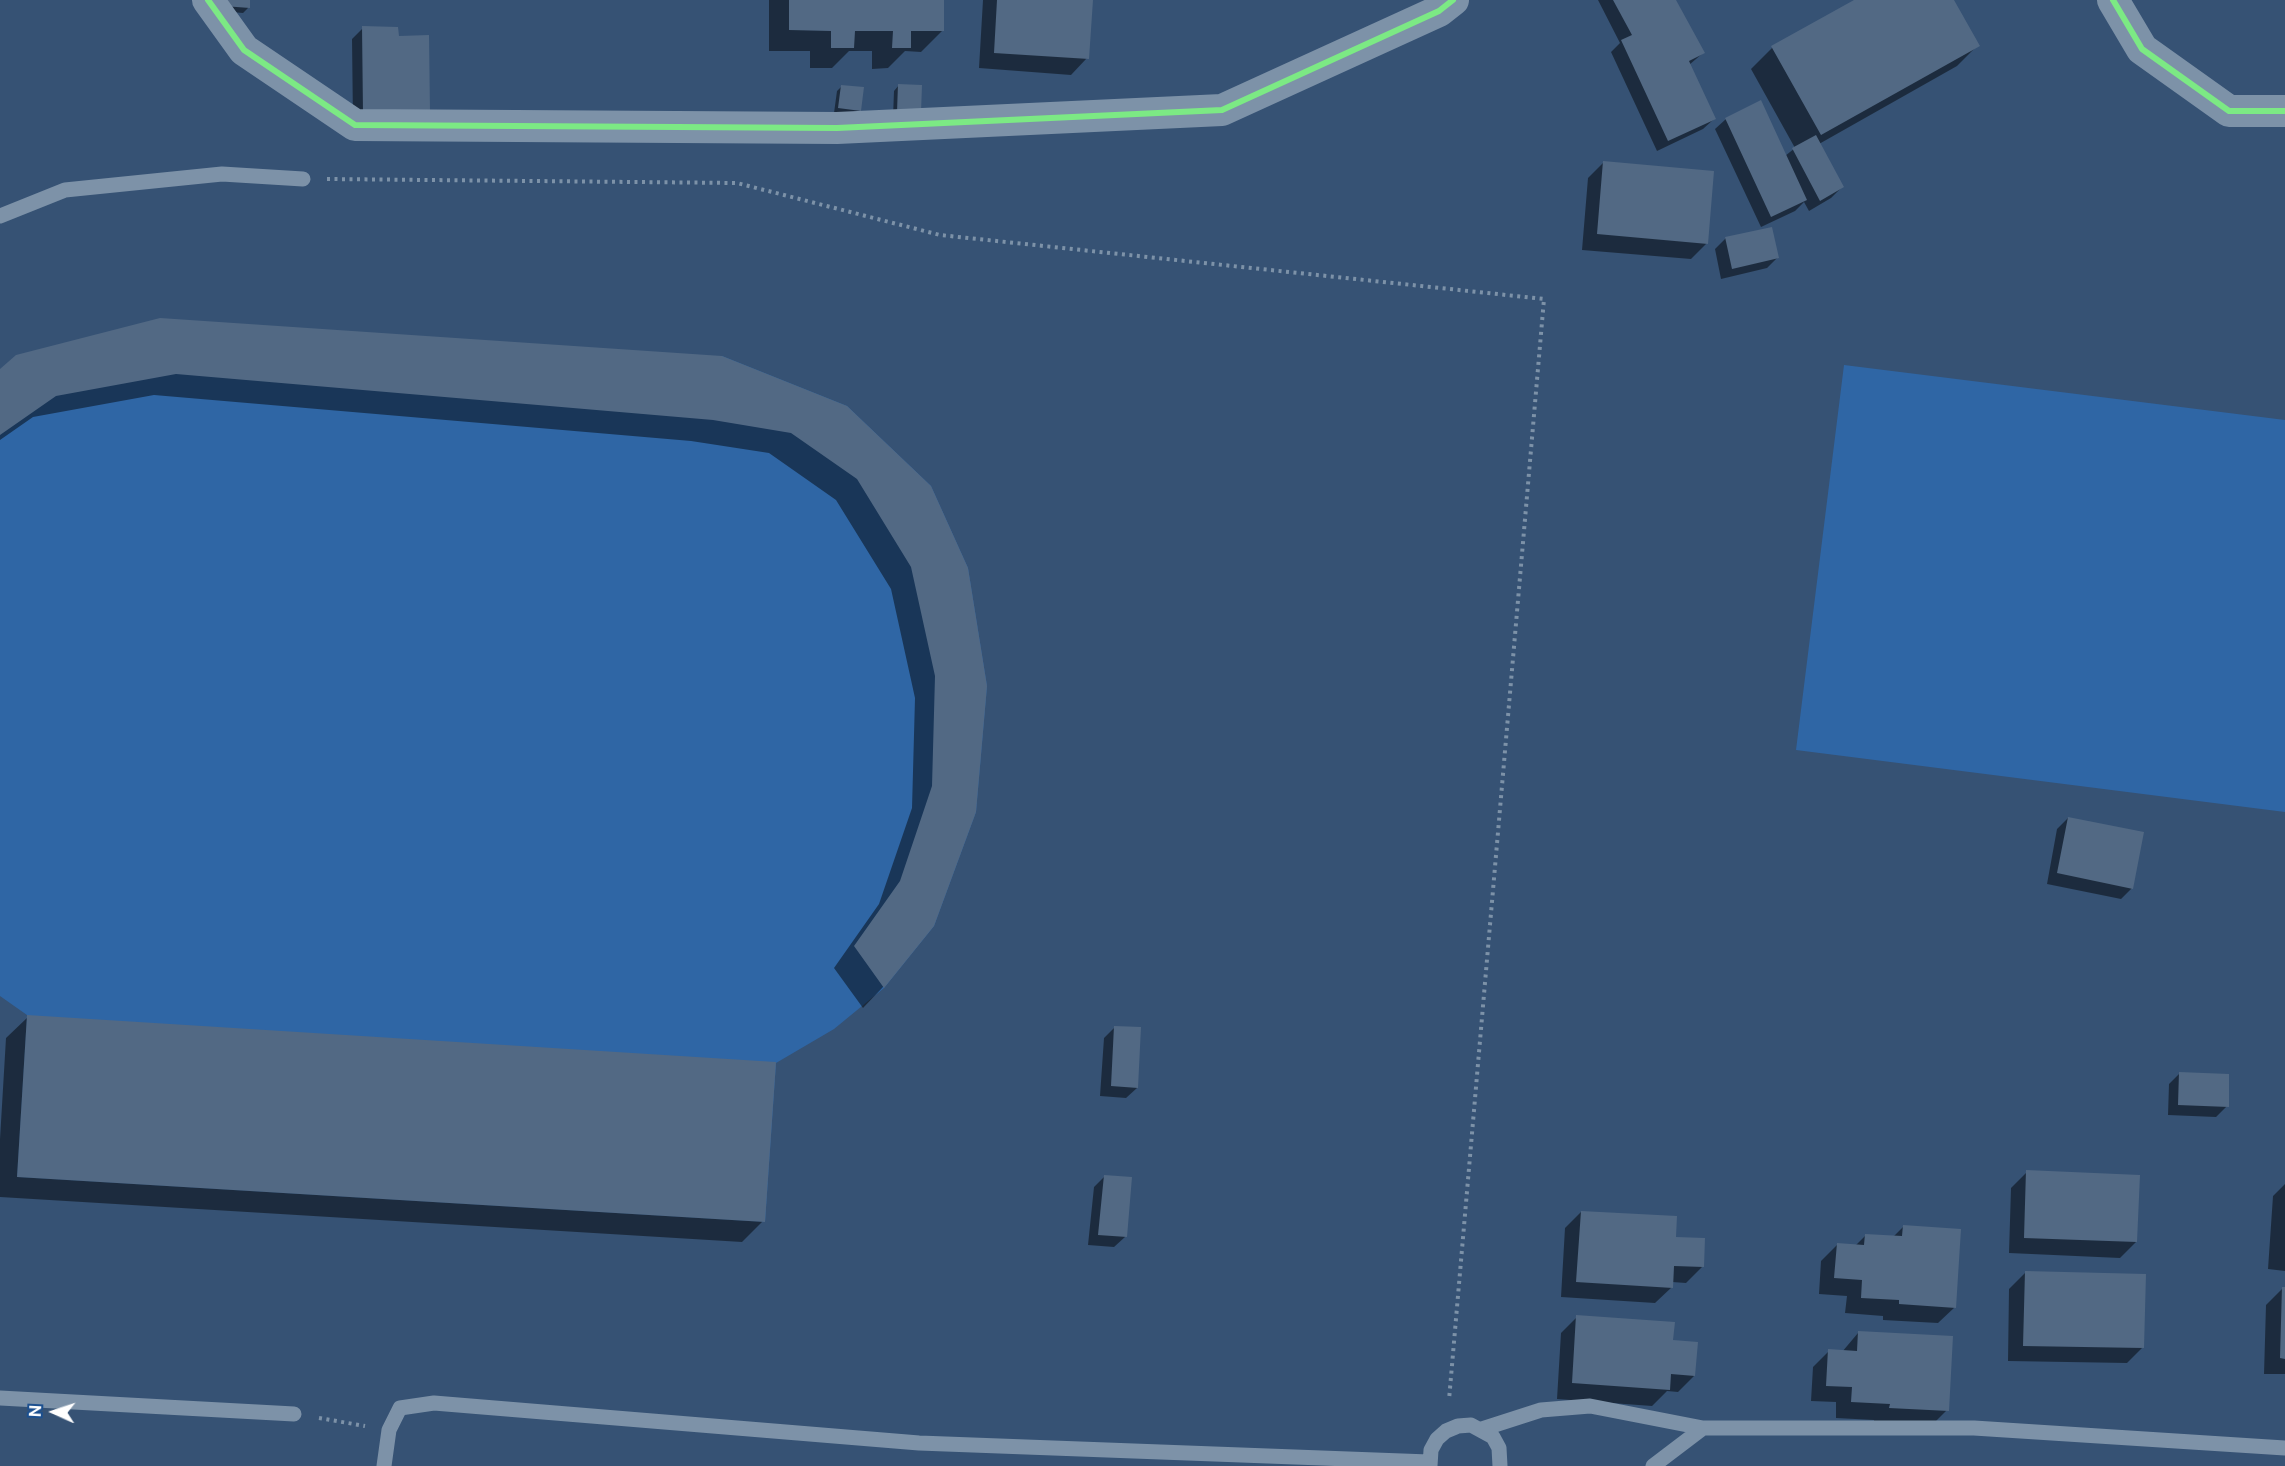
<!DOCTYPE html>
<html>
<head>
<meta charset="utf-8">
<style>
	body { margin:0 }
	#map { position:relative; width:2285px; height:1466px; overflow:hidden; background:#365274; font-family:"Public Sans",sans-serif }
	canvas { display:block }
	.north { position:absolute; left:24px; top:1382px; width:60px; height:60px; -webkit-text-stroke:4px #1b4f8f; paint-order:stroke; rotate:273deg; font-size:16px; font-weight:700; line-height:24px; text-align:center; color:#fff }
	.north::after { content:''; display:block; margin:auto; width:21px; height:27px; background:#fff; clip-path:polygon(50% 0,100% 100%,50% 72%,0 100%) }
</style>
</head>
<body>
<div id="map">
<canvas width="2285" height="1466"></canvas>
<div class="north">N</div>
</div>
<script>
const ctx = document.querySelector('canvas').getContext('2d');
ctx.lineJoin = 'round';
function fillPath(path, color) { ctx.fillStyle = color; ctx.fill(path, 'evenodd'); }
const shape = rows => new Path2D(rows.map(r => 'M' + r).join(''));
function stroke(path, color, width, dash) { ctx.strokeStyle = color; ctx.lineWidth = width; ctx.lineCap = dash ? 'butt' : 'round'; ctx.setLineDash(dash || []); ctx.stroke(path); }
const green = shape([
	[722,356,847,406,931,486,968,568,987,686,976,812,934,926,884,988,834,1029,776,1063,765,1222,17,1177,27,1015,0,996,0,369],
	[1844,365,2285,420,2285,812,1796,750]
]);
const shadow = shape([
	[249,0,248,8,243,13,219,11],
	[769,0,942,0,942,31,921,52,905,51,888,68,872,69,872,51,849,51,832,68,810,68,810,51,769,51],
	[983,0,1091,0,1087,58,1071,75,979,68],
	[1598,0,1674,0,1703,53,1689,65,1714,119,1703,129,1657,151,1611,52,1620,43],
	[1857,0,1953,0,1978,45,1957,66,1819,144,1842,187,1831,198,1809,211,1804,202,1795,211,1761,227,1715,129,1726,119,1785,156,1795,148,1751,69,1772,48],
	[363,28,397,37,429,112,353,123,352,39],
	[899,85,915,117,893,117,894,91],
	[842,86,860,111,855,116,834,113,837,91],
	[1604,162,1707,243,1691,259,1582,250,1588,178],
	[1726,238,1778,257,1767,268,1721,279,1715,249],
	[17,357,847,407,986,686,883,987,863,1008,834,968,879,904,912,808,915,698,891,589,836,500,769,453,691,441,154,395,33,417,0,440,0,371],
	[2068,818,2132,888,2121,899,2047,884,2057,829],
	[28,1017,763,1221,742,1242,0,1197,0,1139,6,1038],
	[1115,1027,1137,1088,1126,1098,1100,1096,1104,1038],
	[2179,1074,2227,1106,2216,1117,2168,1115,2169,1084],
	[2027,1172,2136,1242,2120,1258,2009,1253,2011,1188],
	[1105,1176,1125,1237,1114,1247,1088,1245,1094,1187],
	[2285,1184,2285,1271,2268,1269,2273,1196],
	[1581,1212,1675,1238,1702,1267,1686,1283,1672,1282,1672,1287,1655,1303,1561,1297,1565,1228],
	[1903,1227,1955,1307,1938,1323,1883,1320,1883,1316,1845,1313,1847,1296,1819,1294,1821,1261,1837,1245,1855,1246,1865,1236,1893,1237],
	[2025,1273,2143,1347,2127,1363,2008,1361,2009,1289],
	[2282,1289,2285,1289,2285,1374,2264,1374,2266,1305],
	[1577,1317,1672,1341,1694,1376,1678,1392,1667,1391,1652,1406,1557,1399,1561,1333],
	[1858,1333,1947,1410,1931,1426,1874,1424,1874,1420,1836,1418,1836,1402,1811,1401,1813,1367,1829,1351,1842,1352]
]);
const building = shape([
	[223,0,250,0,250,8,223,6],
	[789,0,944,0,944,31,911,31,911,48,892,48,893,31,855,31,854,48,831,48,831,31,789,30],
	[997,0,1093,0,1089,59,994,53],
	[1613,0,1676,0,1705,53,1689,61,1716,119,1668,141,1621,40,1632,35],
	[1854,0,1954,0,1980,46,1821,135,1771,46],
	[362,26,398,27,399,36,429,35,430,112,363,113],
	[898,84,922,85,921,113,897,112],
	[841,85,864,87,861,111,838,108],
	[1761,100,1807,200,1771,217,1725,118],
	[1816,135,1844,187,1820,201,1792,148],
	[1603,161,1714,171,1708,244,1597,234],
	[1772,227,1779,258,1732,269,1725,237],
	[160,318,722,356,847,406,931,486,968,568,987,686,976,812,934,926,884,988,854,946,900,881,932,786,935,676,911,567,857,479,791,433,713,420,176,374,56,396,0,435,0,369,16,355],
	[2068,817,2144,832,2133,889,2057,873],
	[27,1015,776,1062,765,1222,17,1177],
	[1114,1026,1141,1027,1138,1088,1111,1086],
	[2179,1072,2229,1074,2229,1107,2178,1105],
	[2026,1170,2140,1175,2137,1242,2024,1238],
	[1104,1175,1132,1177,1127,1237,1098,1235],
	[1581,1211,1677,1216,1676,1237,1705,1238,1704,1267,1674,1266,1673,1288,1576,1282],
	[1903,1225,1961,1229,1956,1308,1899,1304,1899,1300,1861,1298,1862,1280,1834,1278,1837,1243,1864,1245,1865,1234,1902,1236],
	[2025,1271,2146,1274,2144,1348,2023,1346],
	[2282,1287,2285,1287,2285,1359,2280,1358],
	[1576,1315,1675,1322,1673,1340,1698,1342,1695,1376,1671,1374,1670,1390,1572,1383],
	[1858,1331,1953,1336,1949,1411,1889,1408,1890,1404,1851,1402,1852,1387,1826,1386,1828,1349,1857,1351]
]);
const path = shape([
	[327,179,737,183,940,235,1544,299,1449,1400],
	[319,1418,365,1426]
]);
const lane = shape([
	[0,216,65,190,222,174,303,179],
	[0,1398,294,1414],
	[1482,1429,1541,1410,1590,1406,1703,1428,1974,1428,2285,1448],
	[384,1466,389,1430,400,1408,434,1403,919,1443,1429,1462],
	[1430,1466,1431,1450,1437,1439,1446,1431,1458,1426,1471,1425,1493,1437,1499,1448,1500,1466],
	[1653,1466,1703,1428]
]);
const street = shape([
	[208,0,244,50,355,125,837,128,1222,110,1439,11,1453,0],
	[2113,0,2142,49,2229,111,2285,111]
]);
const cycleway = shape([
	[208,0,244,50,355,125,837,128,1222,110,1439,11,1453,0],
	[2113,0,2142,49,2229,111,2285,111]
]);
fillPath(green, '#2f66a5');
fillPath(shadow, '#0007');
fillPath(building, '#526984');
stroke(path, '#7d92a8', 4, [3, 4.5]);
stroke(lane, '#7d92a8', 15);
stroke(street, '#7d92a8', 32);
stroke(cycleway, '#7ce984', 6);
</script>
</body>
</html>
